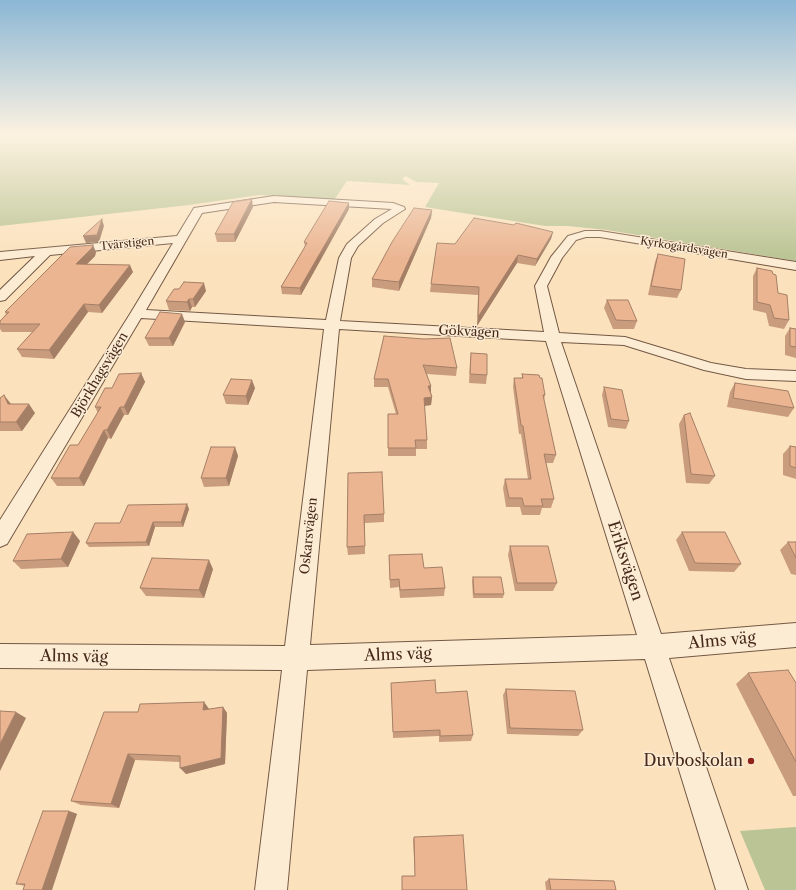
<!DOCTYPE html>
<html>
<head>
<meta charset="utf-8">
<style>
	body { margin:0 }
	canvas { display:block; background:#fbe2bd }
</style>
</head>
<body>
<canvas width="796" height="890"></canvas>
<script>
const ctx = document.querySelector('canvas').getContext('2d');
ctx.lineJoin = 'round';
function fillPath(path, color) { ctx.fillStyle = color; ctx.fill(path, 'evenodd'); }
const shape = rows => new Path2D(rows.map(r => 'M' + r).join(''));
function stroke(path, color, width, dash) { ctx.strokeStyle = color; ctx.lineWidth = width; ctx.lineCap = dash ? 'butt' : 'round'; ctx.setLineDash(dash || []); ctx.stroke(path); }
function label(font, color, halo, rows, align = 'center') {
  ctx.font = font + ' "Libre Caslon Text",serif'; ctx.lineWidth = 3; ctx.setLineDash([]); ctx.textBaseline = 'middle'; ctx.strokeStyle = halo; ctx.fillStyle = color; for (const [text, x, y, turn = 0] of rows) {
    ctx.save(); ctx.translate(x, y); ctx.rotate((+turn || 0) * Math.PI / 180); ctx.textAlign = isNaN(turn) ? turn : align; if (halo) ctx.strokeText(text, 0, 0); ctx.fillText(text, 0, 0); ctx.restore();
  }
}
const green = shape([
	[0,134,796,134,796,261,607,230,568,226,545,226,425,207,439,183,416,182,406,176,402,179,410,185,347,181,334,200,259,195,189,205,0,226],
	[796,827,796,890,765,890,740,831]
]);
const minor = shape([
	[274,196,393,203,404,207,405,209,383,223,358,246,351,258,340,321,544,332,535,286,551,257,568,236,585,231,600,231,796,262,796,270,600,237,586,237,576,240,562,258,547,286,559,333,625,337,711,363,746,369,796,371,796,381,746,379,704,370,624,345,561,342,661,634,796,623,796,647,669,658,748,890,716,890,645,659,307,670,287,890,255,890,282,670,0,668,0,644,285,646,324,329,141,318,7,544,0,547,0,520,130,314,173,243,50,255,5,300,0,301,0,290,35,256,0,260,0,252,177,236,194,208,274,196],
	[274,202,392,209,375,219,347,244,339,258,326,320,146,310,202,213,274,202],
	[339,329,546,341,637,635,310,645,339,329]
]);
const wall = shape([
	[253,207,235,242,217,242,215,234],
	[349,209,301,295,282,294,281,287,303,250,305,247,304,242],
	[432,210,431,218,399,291,372,287,372,279],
	[553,232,551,239,535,266,517,263,477,326,478,295,430,292,431,284,455,244],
	[96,252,95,256,87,264,133,272,102,313,88,312,54,359,22,357,17,349,32,332,2,332,0,329,0,321,6,314,5,312],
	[658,254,681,290,677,298,648,295,655,262],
	[757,268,773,274,778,293,789,320,784,329,769,326,766,313,753,310,753,276],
	[206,291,195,307,192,307,190,311,169,310,166,301],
	[607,300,637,321,634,329,613,329,604,308],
	[185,322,173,346,149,346,145,338],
	[790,328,796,329,796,358,785,355,785,336],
	[384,336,457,368,456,376,427,374,432,397,431,405,424,406,427,440,427,449,416,449,416,456,388,456,388,414,396,414,388,387,374,387,374,379],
	[471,353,487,375,486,384,469,383,470,362],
	[141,373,145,382,128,415,124,415,111,439,108,438,84,486,57,486,51,478,78,445,98,413,95,407,112,388],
	[522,374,540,378,545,395,544,400,556,455,553,463,546,463,554,499,551,508,542,508,540,515,522,515,520,507,506,507,503,488,505,479,528,479,521,434,519,434,513,387,514,378,522,378],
	[735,383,794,408,788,417,727,407,730,392],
	[604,387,629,421,626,429,608,427,602,395],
	[255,388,248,405,226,404,223,395],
	[4,395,10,404,35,413,22,431,0,431,0,398],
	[684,415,715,476,709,484,686,483,679,424],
	[790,446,796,447,796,479,783,475,783,454],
	[235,447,238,456,229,486,204,487,201,478],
	[348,473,384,514,384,522,365,523,365,554,348,555,347,547],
	[187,504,189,509,183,527,155,527,149,546,89,547,86,543,120,523],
	[73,532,80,541,68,567,21,569,13,561],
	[682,532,741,564,734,572,689,571,676,540],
	[796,541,796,575,791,574,780,550,788,542,795,542],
	[510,546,557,583,553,591,515,591,508,555],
	[389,555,424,568,445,588,444,596,400,598,399,587,390,588],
	[213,569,204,598,146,596,140,588],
	[473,577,504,594,503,598,473,598,472,581],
	[748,673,796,683,796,796,793,796,736,684],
	[391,683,436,693,473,735,471,741,439,742,439,736,393,738],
	[506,689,583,730,578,736,507,734,503,695],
	[204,702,209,709,223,707,227,713,225,764,186,774,180,762,135,760,119,808,81,805,71,801,138,712],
	[69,811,77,814,25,886,16,884],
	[414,837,467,890,415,876,413,840],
	[549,879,616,890,546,890,545,882]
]);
const shadedWall = shape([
	[252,199,253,207,235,242,234,234],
	[349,203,349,209,301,295,300,288],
	[432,210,431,218,399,291,399,282],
	[102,219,104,226,99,242,86,243,83,236],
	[553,232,551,239,535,266,537,259],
	[93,245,96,252,95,256,80,271,76,264],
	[518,255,517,263,477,326,478,317],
	[130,265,133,272,102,313,99,305],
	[204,283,206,291,195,307,193,299],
	[189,299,192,307,190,311,187,302],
	[84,304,88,312,54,359,49,350],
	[182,314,185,322,173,346,169,338],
	[141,373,145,382,128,415,124,407],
	[252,380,255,388,248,405,246,396],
	[428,386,431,386,431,394],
	[4,395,11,404,8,404],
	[432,397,431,405,423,406,424,398],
	[29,404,35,413,22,431,16,422],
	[120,407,124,415,111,439,107,430],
	[104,430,108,438,84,486,79,478],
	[235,447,238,456,229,486,226,478],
	[187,504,189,509,183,527,181,522],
	[364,515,365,523,365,554,365,546],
	[153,522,155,527,149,546,146,542],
	[73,532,80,541,68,567,61,559],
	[209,560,213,569,204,598,199,590],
	[204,702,209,709,203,710],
	[223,707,227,713,225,764,186,774,180,768],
	[16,712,26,718,0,771,0,744],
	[128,754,135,760,119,808,111,804],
	[69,811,77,814,52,890,42,890]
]);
const building = shape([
	[252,199,234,234,215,234,233,202,252,199],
	[329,201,349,203,300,288,281,287,303,250,307,243,304,242,329,201],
	[414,208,432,210,399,282,372,279,392,242,414,208],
	[474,218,514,225,516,223,553,232,537,259,518,255,478,317,479,287,431,284,437,243,455,244,474,218],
	[102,219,97,235,83,236,102,219],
	[93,245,92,248,76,264,130,265,99,305,84,304,49,350,17,349,40,324,0,324,0,321,9,312,5,312,70,247,93,245],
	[658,254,685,259,681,290,651,286,658,254],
	[757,268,772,271,773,274,776,275,778,293,787,295,789,320,774,318,770,305,757,302,757,268],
	[184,282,204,283,193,299,189,299,187,302,166,301,174,289,179,289,184,282],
	[607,300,628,300,637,321,616,320,607,300],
	[160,312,182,314,169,338,145,338,160,312],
	[790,328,796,329,796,347,790,346,790,328],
	[384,336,424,339,450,338,457,368,423,365,431,386,428,386,432,397,424,398,427,440,415,440,416,448,388,448,388,414,398,414,388,379,374,379,384,336],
	[471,353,487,354,487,375,470,374,471,353],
	[141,373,124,407,120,407,107,430,104,430,79,478,51,478,70,445,78,445,101,407,95,407,105,388,112,388,119,374,141,373],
	[522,374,539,375,540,378,542,378,545,395,543,395,556,455,544,454,554,499,541,499,543,506,524,506,522,498,509,498,505,479,531,479,523,426,521,425,514,378,523,378,522,374],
	[231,379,252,380,246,396,223,395,231,379],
	[735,383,788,391,794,408,733,398,735,383],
	[604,387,622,390,629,421,611,419,604,387],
	[4,395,8,404,29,404,16,422,0,422,0,398,4,395],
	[690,413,715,476,691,474,684,415,690,413],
	[790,446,796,447,796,468,790,466,790,446],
	[211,447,235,447,226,478,201,478,211,447],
	[382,472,384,514,364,515,365,546,347,547,348,473,382,472],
	[187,504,181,522,153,522,146,542,86,543,95,523,120,523,128,505,187,504],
	[73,532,61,559,13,561,27,534,73,532],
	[682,532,725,532,741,564,695,563,682,532],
	[788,542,796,542,796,558,788,542],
	[510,546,548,546,557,583,517,583,510,546],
	[422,554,424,568,442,567,445,588,400,590,399,579,390,580,389,555,422,554],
	[152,558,209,560,199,590,140,588,152,558],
	[473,577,501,577,504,594,474,594,473,577],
	[788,670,796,683,796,762,748,673,788,670],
	[435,680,436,693,467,691,473,735,440,736,440,730,393,732,391,683,435,680],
	[506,689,575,691,583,730,510,728,506,689],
	[204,702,203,710,223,707,221,758,180,768,180,756,128,754,111,804,71,801,104,712,138,712,140,704,204,702],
	[0,711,16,712,0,744,0,711],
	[43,811,69,811,42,890,23,890,25,884,16,884,43,811],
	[463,835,467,890,402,890,402,876,415,876,414,837,463,835],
	[549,879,614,881,616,890,551,890,549,879]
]);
const markers = [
	[751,761,4,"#8f2418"]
];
const farStreetnames = [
	["Tvärstigen",127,244,-6],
	["Kyrkogårdsvägen",684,248,9]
];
const streetNames = [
	["Gökvägen",469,332,3],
	["Björkhagsvägen",100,375,-59],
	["Oskarsvägen",309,536,-84]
];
const nearStreetnames = [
	["Eriksvägen",625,561,72],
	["Alms väg",722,641,-5],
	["Alms väg",398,655,-2],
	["Alms väg",74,657,1]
];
const nearPoinames = [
	["Duvboskolan",743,761]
];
fillPath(green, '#bac494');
stroke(minor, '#745844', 2);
fillPath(minor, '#fcecd4');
fillPath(wall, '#ca9c7e');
fillPath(shadedWall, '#a47f66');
fillPath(building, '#ebb592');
stroke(building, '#a47f66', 1);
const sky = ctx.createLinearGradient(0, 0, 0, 259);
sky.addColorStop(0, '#8bb7d5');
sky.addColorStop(0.52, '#fdf2e1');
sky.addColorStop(1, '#fdf2e100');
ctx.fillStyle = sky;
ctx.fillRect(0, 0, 796, 259);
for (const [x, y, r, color] of markers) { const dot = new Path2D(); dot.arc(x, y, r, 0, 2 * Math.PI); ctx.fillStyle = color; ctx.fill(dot); stroke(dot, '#fcecd4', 1.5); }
label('11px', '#472a1c', '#fcecd4', farStreetnames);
label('13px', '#472a1c', '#fcecd4', streetNames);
label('16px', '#472a1c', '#fcecd4', nearStreetnames);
label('16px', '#472a1c', '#fcecd4', nearPoinames, 'right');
</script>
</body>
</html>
